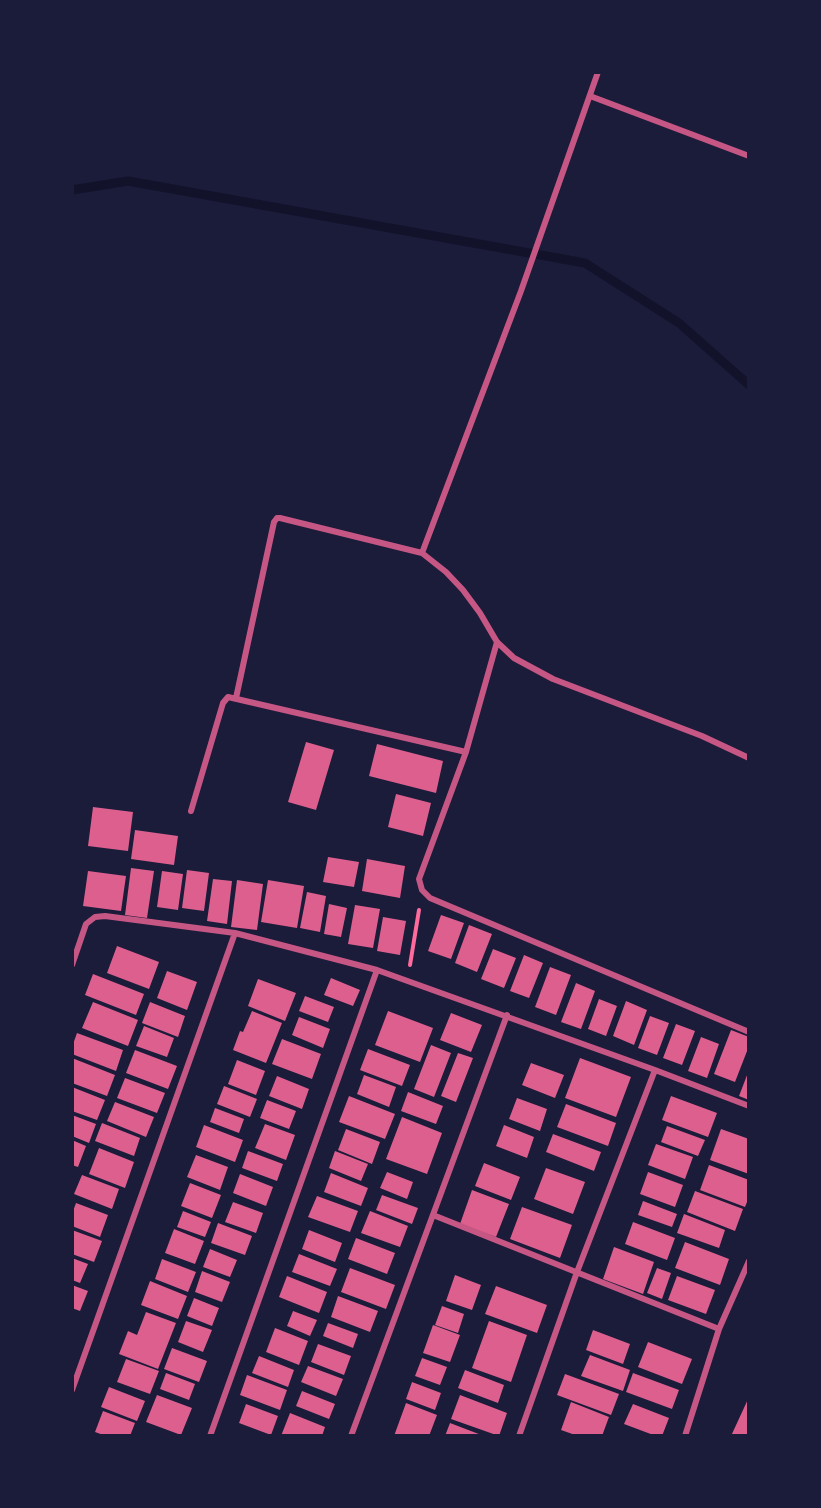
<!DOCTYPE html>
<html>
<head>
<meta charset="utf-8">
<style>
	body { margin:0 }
	#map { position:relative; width:821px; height:1508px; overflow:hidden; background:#1b1b3a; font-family:"Nunito Sans",sans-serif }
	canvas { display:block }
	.frame { position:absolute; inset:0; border:74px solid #1b1b3a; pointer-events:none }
</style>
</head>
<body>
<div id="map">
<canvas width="821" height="1508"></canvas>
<div class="frame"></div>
</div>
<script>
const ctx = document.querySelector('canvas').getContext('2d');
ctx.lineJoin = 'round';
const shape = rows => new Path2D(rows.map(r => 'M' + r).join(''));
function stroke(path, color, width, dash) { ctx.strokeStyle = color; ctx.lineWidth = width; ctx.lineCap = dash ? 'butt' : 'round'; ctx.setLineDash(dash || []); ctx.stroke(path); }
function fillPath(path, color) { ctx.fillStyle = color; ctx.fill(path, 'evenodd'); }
const stream = shape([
	[72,190,128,181,585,263,679,323,749,385]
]);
const building = shape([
	[306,742,334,750,316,810,288,802],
	[377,744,443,761,436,793,369,776],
	[396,794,431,803,423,836,388,827],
	[93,807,133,812,128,851,88,846],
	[135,830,178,836,174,865,131,859],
	[328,857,359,862,354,887,323,882],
	[367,859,405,866,400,898,362,891],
	[131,868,154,871,147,918,125,915],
	[187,870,209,873,204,911,182,908],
	[88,871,126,876,121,911,83,906],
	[162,871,183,874,178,910,157,907],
	[213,879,232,881,227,924,207,921],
	[237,880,263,884,257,930,231,927],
	[268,880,304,886,297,928,261,922],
	[307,892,326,896,320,932,300,928],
	[329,904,347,908,341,937,324,934],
	[355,905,380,909,373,948,348,944],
	[441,915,464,923,451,959,428,951],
	[383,917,406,921,400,955,377,951],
	[469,925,492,934,477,972,455,963],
	[117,946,159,962,149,989,107,973],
	[493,949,516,958,504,988,481,979],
	[524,955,543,963,529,998,510,991],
	[550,967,571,975,556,1015,535,1007],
	[167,971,197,982,187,1010,157,998],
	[93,974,144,994,136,1015,85,995],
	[331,978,360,990,353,1006,324,995],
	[258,979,296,993,285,1021,248,1006],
	[576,983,595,991,581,1029,561,1022],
	[305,996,334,1007,328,1022,299,1011],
	[599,999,617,1006,606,1036,588,1029],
	[626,1001,647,1010,634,1045,613,1036],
	[93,1002,138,1020,128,1046,82,1028],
	[150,1002,185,1016,178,1037,142,1023],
	[252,1011,282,1023,266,1063,233,1050,240,1031,243,1032],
	[388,1011,433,1028,420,1062,375,1045],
	[451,1013,482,1025,471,1052,440,1040],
	[650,1016,669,1023,657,1055,638,1048],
	[299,1017,330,1029,323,1048,292,1035],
	[676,1024,695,1031,682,1065,663,1058],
	[144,1026,174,1038,167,1057,136,1046],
	[731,1030,749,1037,749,1046,735,1082,714,1074],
	[77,1033,123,1050,116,1071,72,1054,72,1047],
	[701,1037,719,1044,707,1078,688,1071],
	[282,1039,321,1054,312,1079,272,1064],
	[431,1045,451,1053,434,1097,414,1089],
	[368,1049,410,1065,402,1086,360,1070],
	[135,1050,177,1066,168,1089,126,1073],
	[458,1053,473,1058,456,1102,441,1096],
	[72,1058,115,1075,107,1096,72,1083],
	[580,1058,631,1077,616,1117,565,1098],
	[237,1060,265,1071,256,1095,228,1084],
	[531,1063,564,1075,555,1098,522,1085],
	[749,1070,749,1100,739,1096],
	[364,1075,396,1087,389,1107,357,1094],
	[277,1076,309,1089,302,1109,269,1096],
	[125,1078,165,1093,157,1113,117,1098],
	[224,1086,257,1099,250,1117,217,1104],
	[72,1087,105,1100,97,1120,72,1111],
	[408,1092,443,1106,436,1124,401,1111],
	[349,1096,395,1114,385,1139,339,1122],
	[671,1096,717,1113,708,1137,662,1120],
	[517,1098,547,1109,540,1131,509,1119],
	[267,1100,296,1111,289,1129,260,1118],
	[115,1102,154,1117,146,1137,107,1121],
	[566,1104,616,1123,608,1146,557,1127],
	[215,1108,244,1119,239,1133,210,1122],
	[72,1115,96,1124,89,1143,72,1136],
	[402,1117,442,1133,427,1174,386,1159],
	[102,1123,140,1138,134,1156,95,1141],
	[265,1124,295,1135,286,1160,255,1148],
	[204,1125,243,1140,235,1162,196,1147],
	[504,1125,534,1137,527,1158,496,1146],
	[667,1126,705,1140,698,1156,661,1142],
	[346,1129,380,1142,372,1164,338,1150],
	[721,1129,749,1139,749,1174,710,1160],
	[553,1134,601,1152,594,1171,546,1152],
	[72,1140,86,1146,78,1167,72,1165],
	[656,1144,693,1157,685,1179,648,1165],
	[99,1148,134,1162,125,1188,89,1174],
	[248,1151,283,1164,277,1181,242,1168],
	[335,1151,368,1164,361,1181,329,1168],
	[196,1155,228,1167,220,1190,187,1177],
	[484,1163,520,1177,511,1200,475,1186],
	[709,1165,749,1180,749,1197,745,1207,700,1190],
	[546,1168,585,1182,573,1214,534,1199],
	[387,1172,413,1182,407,1199,380,1188],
	[648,1172,683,1185,675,1207,640,1194],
	[331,1173,368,1188,361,1206,324,1192],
	[240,1174,273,1187,266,1206,233,1193],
	[82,1175,119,1189,112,1209,74,1194],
	[190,1183,221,1195,212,1218,181,1206],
	[472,1190,509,1204,496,1237,460,1224],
	[695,1191,743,1209,735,1231,687,1212],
	[382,1195,418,1208,412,1224,376,1210],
	[317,1196,358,1211,350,1232,308,1217],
	[643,1201,677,1214,672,1227,638,1215],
	[233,1202,263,1213,256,1233,225,1222],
	[76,1203,108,1215,100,1237,72,1226,72,1214],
	[522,1207,572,1225,560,1258,510,1239],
	[183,1211,211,1222,205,1237,177,1227],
	[370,1211,408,1226,400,1247,361,1233],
	[684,1214,725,1230,719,1248,677,1233],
	[633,1222,675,1238,667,1260,625,1244],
	[218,1223,252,1236,245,1255,211,1243],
	[174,1229,204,1241,195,1264,165,1253],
	[72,1230,102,1241,94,1262,72,1254],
	[309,1230,342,1243,335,1262,302,1249],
	[356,1238,395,1253,387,1274,348,1259],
	[685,1242,729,1259,720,1285,675,1268],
	[614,1247,654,1262,643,1294,603,1279],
	[210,1249,237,1260,230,1277,203,1267],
	[299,1254,337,1269,330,1286,292,1272],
	[72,1258,88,1264,80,1283,72,1280],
	[162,1259,196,1272,188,1292,155,1279],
	[350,1268,395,1285,386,1309,341,1292],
	[657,1268,671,1273,662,1299,647,1293],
	[202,1271,230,1282,222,1302,195,1292],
	[455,1275,481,1285,472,1310,446,1301],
	[287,1276,327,1292,319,1313,279,1297],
	[677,1276,715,1290,706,1314,668,1300],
	[150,1281,187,1296,178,1319,141,1305],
	[72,1285,88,1291,80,1311,72,1308],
	[496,1286,547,1305,537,1333,485,1314],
	[338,1296,378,1311,370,1332,331,1317],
	[194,1298,219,1308,212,1326,187,1316],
	[442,1306,464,1314,458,1333,435,1325],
	[293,1311,317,1320,310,1336,287,1326],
	[146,1312,176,1323,158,1369,119,1354,128,1331,137,1335],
	[186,1321,212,1330,203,1352,178,1342],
	[489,1321,527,1335,511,1382,472,1368],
	[328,1323,358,1334,353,1348,323,1336],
	[433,1325,460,1335,450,1362,423,1353],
	[275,1328,308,1341,299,1365,266,1352],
	[593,1330,630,1344,623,1364,586,1350],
	[648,1342,692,1359,682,1384,638,1367],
	[318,1344,351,1356,344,1375,311,1362],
	[172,1348,207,1361,199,1382,164,1369],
	[590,1355,630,1370,623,1391,581,1376],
	[259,1356,294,1370,288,1387,252,1373],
	[422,1358,447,1367,440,1385,415,1376],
	[126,1359,159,1371,150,1394,117,1382],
	[308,1366,343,1379,336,1396,301,1382],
	[465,1370,504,1385,498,1403,458,1388],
	[166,1373,195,1384,189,1400,160,1389],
	[633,1373,679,1390,672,1409,626,1392],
	[565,1374,619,1394,611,1415,557,1395],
	[247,1375,287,1390,280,1410,240,1395],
	[412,1382,441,1393,435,1410,406,1399],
	[109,1387,145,1401,137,1421,101,1407],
	[302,1391,335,1404,329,1419,296,1406],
	[157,1395,192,1408,181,1435,146,1422],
	[460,1395,507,1413,499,1436,451,1419],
	[749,1397,749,1436,731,1436],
	[571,1402,609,1417,602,1436,578,1436,561,1430],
	[406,1403,437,1415,429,1436,394,1436],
	[246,1404,278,1416,271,1435,239,1423],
	[633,1404,669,1418,662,1436,656,1436,624,1424],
	[103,1411,135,1423,130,1436,106,1436,95,1432],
	[290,1413,325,1427,322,1436,281,1436],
	[450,1423,484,1436,445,1436]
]);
const path = shape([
	[410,965,419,910]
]);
const minor = shape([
	[590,96,749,156],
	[422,553,521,291,598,72],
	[497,642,466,752,419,879,422,890,430,898,749,1032],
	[236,698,274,522,277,518,280,518,422,553,446,572,463,590,480,613,497,642,514,658,553,679,702,736,749,758],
	[191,811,223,703,228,697,466,752],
	[72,965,86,924,95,917,105,916,235,933,377,970,655,1070,749,1106],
	[433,1215,719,1329],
	[72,1390,235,933],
	[210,1436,377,970],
	[351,1436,507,1015],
	[519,1436,577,1272,655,1070],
	[685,1436,719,1329,749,1261]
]);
stroke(stream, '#12122b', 9);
fillPath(building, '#dd5f8e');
stroke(path, '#ff6b9d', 4);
stroke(minor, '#c65784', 6);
</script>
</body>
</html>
